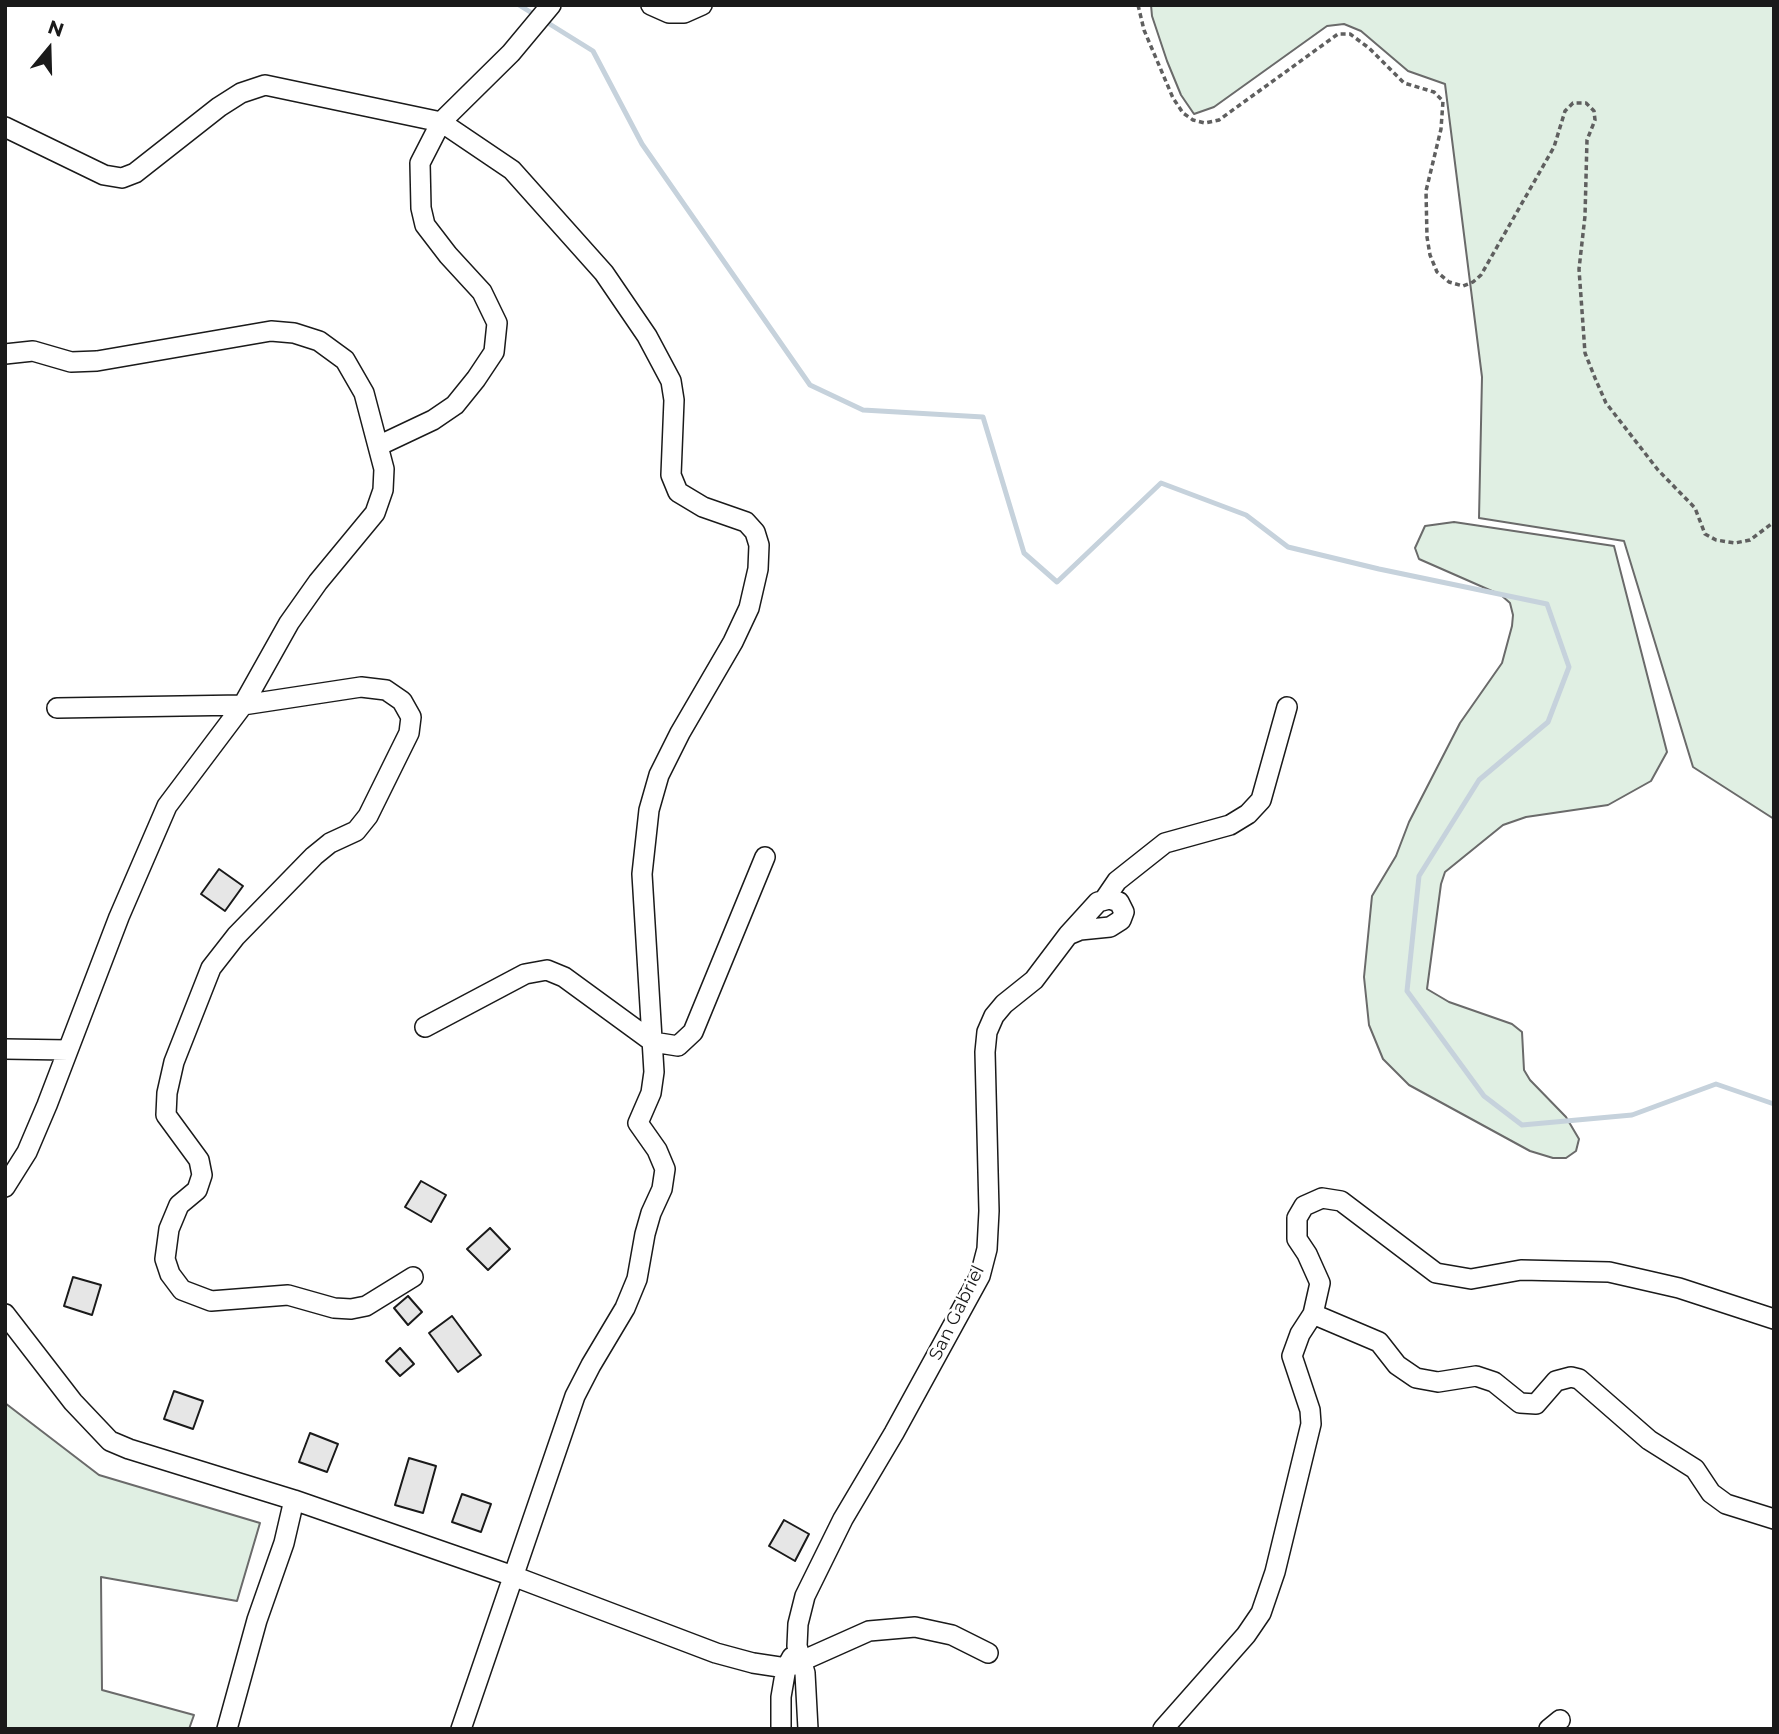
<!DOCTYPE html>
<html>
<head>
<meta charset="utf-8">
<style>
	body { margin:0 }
	#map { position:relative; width:1779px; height:1734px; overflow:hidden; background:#fff; font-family:Montserrat,sans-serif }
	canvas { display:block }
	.frame { position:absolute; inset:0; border:7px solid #1a1a1a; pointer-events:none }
	.north { position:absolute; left:14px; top:14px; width:70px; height:70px; -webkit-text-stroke:5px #fff; paint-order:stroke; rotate:19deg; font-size:19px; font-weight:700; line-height:28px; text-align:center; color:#1a1a1a }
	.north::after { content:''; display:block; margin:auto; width:24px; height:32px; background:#1a1a1a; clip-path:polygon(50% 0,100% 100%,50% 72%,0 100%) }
</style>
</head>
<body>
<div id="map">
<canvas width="1779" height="1734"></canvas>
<div class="frame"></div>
<div class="north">N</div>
</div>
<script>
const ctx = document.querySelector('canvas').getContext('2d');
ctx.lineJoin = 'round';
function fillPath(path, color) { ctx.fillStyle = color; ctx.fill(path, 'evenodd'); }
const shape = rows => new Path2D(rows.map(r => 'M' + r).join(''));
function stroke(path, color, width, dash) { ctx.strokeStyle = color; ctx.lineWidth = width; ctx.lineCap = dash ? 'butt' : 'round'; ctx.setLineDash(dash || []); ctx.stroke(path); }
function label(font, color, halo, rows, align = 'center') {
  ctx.font = font + ' Montserrat,sans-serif'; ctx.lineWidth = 5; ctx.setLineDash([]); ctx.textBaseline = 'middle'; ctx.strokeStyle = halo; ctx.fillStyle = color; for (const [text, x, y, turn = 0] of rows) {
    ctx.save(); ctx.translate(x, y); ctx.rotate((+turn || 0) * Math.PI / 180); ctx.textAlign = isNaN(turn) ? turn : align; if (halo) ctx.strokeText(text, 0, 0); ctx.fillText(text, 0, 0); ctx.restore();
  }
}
const green = shape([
	[1151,5,1774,5,1774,819,1693,767,1624,541,1479,518,1482,377,1445,84,1408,71,1361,31,1344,24,1327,26,1214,107,1194,114,1181,95,1167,61,1152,16,1151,5],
	[1454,522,1614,546,1667,752,1651,781,1608,805,1526,817,1503,825,1445,872,1441,884,1427,989,1449,1002,1512,1024,1522,1032,1524,1070,1530,1080,1566,1117,1579,1139,1576,1151,1566,1158,1553,1158,1530,1151,1409,1085,1383,1059,1369,1025,1364,977,1372,896,1396,856,1409,822,1460,723,1502,663,1512,626,1513,615,1510,603,1501,595,1419,559,1415,548,1425,526,1454,522],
	[5,1403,99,1475,260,1523,237,1601,101,1577,102,1690,194,1715,189,1729,5,1729,5,1403]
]);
const stream = shape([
	[519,5,593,51,642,144,810,385,863,410,983,417,1024,553,1057,582,1161,483,1246,515,1288,547,1379,569,1547,604,1569,667,1548,722,1479,780,1419,876,1407,991,1484,1096,1522,1125,1632,1115,1716,1084,1774,1104]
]);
const building = shape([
	[219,869,243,886,225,911,201,894,219,869],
	[421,1181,446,1195,431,1222,405,1207,421,1181],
	[490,1228,510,1249,488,1270,467,1249,490,1228],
	[73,1277,101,1285,92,1315,64,1306,73,1277],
	[408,1296,422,1312,408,1325,394,1308,408,1296],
	[452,1316,481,1355,458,1372,429,1333,452,1316],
	[400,1348,414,1364,400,1376,386,1361,400,1348],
	[174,1391,203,1401,193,1429,164,1419,174,1391],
	[310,1433,338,1444,327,1472,299,1462,310,1433],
	[409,1458,436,1466,423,1513,395,1505,409,1458],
	[462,1494,491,1504,481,1532,452,1522,462,1494],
	[784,1520,809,1534,795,1561,769,1546,784,1520]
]);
const path = shape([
	[1138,5,1144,30,1173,98,1183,113,1193,120,1205,123,1219,120,1338,34,1350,34,1369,48,1404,83,1434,92,1443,101,1441,129,1426,191,1427,237,1430,255,1437,272,1449,282,1463,286,1473,282,1481,275,1554,147,1565,111,1573,103,1586,103,1594,111,1595,120,1587,140,1585,216,1579,269,1585,353,1595,378,1606,403,1658,470,1695,508,1705,534,1716,540,1735,543,1750,540,1774,522]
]);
const minor = shape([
	[651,5,669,13,684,13,702,5],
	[5,127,104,175,122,178,135,173,219,107,241,93,265,85,441,122,512,170,604,273,647,336,671,381,674,400,671,475,678,492,703,507,746,522,755,532,759,545,758,569,749,608,733,642,680,733,659,775,649,810,642,874,654,1072,651,1093,638,1123,657,1150,665,1169,662,1189,651,1213,645,1234,637,1279,625,1308,591,1365,575,1396,461,1729],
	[5,354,33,351,71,362,97,361,271,331,294,333,319,341,345,360,364,393,384,469,383,490,375,513,318,582,289,623,243,705,167,806,119,917,47,1105,27,1152,5,1187],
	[378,446,433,420,455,405,476,379,494,352,497,323,482,292,448,255,425,225,421,208,420,163,441,122,511,53,551,5],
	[57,708,243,705,361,687,386,690,402,701,411,717,409,733,368,816,356,831,330,843,314,856,236,936,211,968,174,1062,167,1093,166,1115,199,1160,202,1175,197,1190,179,1205,169,1229,165,1259,170,1274,182,1290,211,1301,288,1295,334,1308,351,1309,366,1306,413,1277],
	[1104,900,1117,881,1165,843,1230,825,1248,814,1261,800,1287,707],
	[425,1027,525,974,547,970,564,977,653,1042,678,1046,693,1032,765,857],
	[5,1049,68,1050],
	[5,1314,73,1402,110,1441,129,1449,294,1500,513,1576,716,1653,753,1663,786,1668,869,1631,915,1627,952,1635,988,1653],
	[1313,1314,1379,1342,1397,1365,1416,1378,1438,1382,1476,1376,1494,1382,1520,1403,1536,1404,1556,1381,1571,1377,1579,1379,1649,1440,1695,1469,1711,1493,1726,1504,1774,1519],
	[227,1729,257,1620,284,1543,294,1500],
	[781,1729,781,1697,786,1668,792,1657],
	[808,1729,805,1673,797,1646,798,1624,805,1596,843,1519,894,1433,980,1276,987,1249,989,1211,985,1052,987,1032,994,1016,1004,1004,1034,980,1068,935,1080,930,1110,927,1121,920,1124,912,1119,902,1109,899,1098,902,1068,935],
	[1163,1729,1246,1635,1261,1613,1275,1572,1311,1424,1310,1410,1292,1356,1300,1334,1313,1314,1320,1283,1307,1254,1297,1239,1297,1218,1304,1206,1322,1198,1341,1201,1436,1273,1471,1279,1521,1270,1609,1272,1679,1288,1774,1319],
	[1549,1729,1560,1720]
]);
const streetNames = [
	["San Gabriel",957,1313,-64]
];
fillPath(green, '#e0efe3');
stroke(green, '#6a6a6a', 2);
stroke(stream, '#c6d2dc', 5);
fillPath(building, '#e6e6e6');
stroke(building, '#1a1a1a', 2);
stroke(minor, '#1a1a1a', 22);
stroke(path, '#5f5f5f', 3.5, [5, 3.5]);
stroke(minor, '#fff', 19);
label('18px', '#1a1a1a', '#fff', streetNames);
</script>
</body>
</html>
